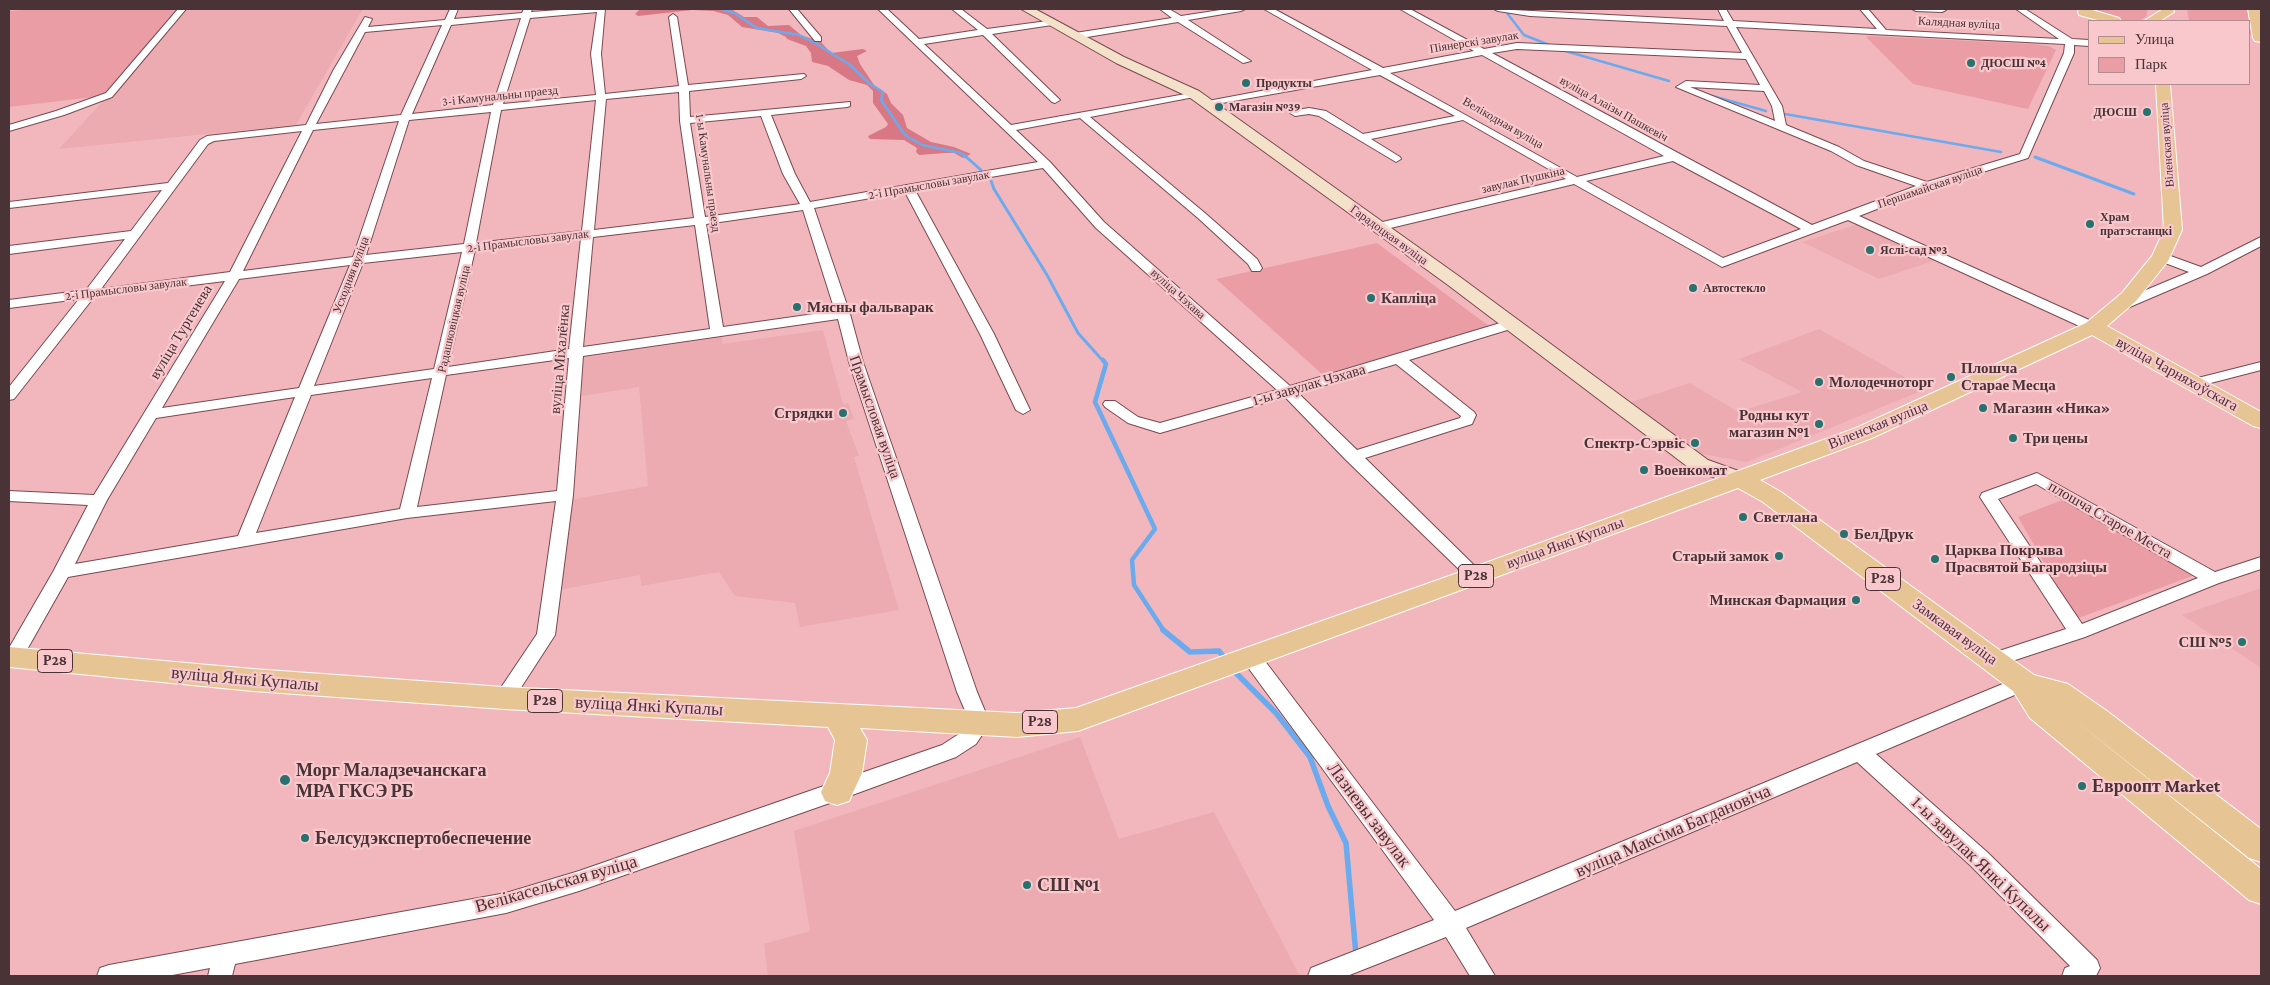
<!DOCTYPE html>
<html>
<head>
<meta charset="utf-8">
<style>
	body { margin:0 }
	#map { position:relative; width:2270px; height:985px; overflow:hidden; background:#f2b7bd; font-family:"Crimson Pro",serif }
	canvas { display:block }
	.frame { position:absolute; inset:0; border:10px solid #4a3336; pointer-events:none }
	.legend { position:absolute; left:2088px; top:20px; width:162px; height:65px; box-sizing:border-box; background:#f8c8cc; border:1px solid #b28c90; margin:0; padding:6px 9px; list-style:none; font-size:15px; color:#4a3336 }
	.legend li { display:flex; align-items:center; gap:10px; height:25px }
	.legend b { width:25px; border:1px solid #b28c90 }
</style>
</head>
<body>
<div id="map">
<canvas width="2270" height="985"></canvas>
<div class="frame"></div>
<ul class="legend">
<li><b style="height:6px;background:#e7c494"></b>Улица</li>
<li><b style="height:14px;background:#eb9da6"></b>Парк</li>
</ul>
</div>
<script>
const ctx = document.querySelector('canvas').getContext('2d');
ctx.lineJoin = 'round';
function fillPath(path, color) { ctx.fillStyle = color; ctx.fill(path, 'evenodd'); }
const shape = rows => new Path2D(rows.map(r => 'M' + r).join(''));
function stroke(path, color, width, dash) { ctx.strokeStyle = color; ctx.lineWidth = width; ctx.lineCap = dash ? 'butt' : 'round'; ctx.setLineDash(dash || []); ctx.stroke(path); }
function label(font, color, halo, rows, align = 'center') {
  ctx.font = font + ' "Crimson Pro",serif'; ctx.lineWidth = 4.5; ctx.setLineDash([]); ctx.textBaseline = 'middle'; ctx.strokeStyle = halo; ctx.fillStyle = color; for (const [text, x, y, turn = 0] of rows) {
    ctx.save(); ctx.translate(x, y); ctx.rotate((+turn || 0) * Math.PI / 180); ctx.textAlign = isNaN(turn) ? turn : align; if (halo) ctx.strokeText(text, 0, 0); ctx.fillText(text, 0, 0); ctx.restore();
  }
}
const built = shape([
	[188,9,379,9,362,10,296,125,59,149],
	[1861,223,1939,259,1879,279,1802,242],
	[1819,329,1926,389,1747,462,1697,453,1628,403,1690,383,1738,412,1802,392,1739,359],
	[823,330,843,404,848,403,854,419,846,421,859,456,854,457,899,610,800,627,795,603,735,596,719,572,641,586,640,575,558,590,569,500,648,486,639,387,582,396,581,358,722,337,722,344],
	[2261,588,2261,668,2182,615],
	[1080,737,1119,839,1214,812,1300,976,768,976,764,944,810,931,794,831]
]);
const green = shape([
	[34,9,178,9,107,93,94,97,9,107,9,11],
	[2091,9,2147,9,2147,16,2139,21,2118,21,2091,11],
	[2187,9,2249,9,2252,34,2249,36,2249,21,2189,21],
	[1870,36,2034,44,2049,46,2056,50,2028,109,1913,84,1866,37],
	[1377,243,1489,326,1323,375,1216,279],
	[2065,499,2195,575,2076,619,2018,517]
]);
const forest = shape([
	[640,9,731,9,744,17,757,17,768,26,789,25,801,35,821,42,831,53,863,49,867,51,857,56,860,64,874,85,887,94,891,103,903,115,907,128,931,142,954,147,971,154,963,158,954,153,946,153,919,155,916,152,917,148,904,140,870,139,868,136,886,127,888,124,873,103,873,91,867,85,849,80,828,66,812,62,811,53,806,46,787,39,786,37,778,33,742,27,728,15,713,11,692,10,638,16,635,14]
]);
const streamFar3 = shape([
	[722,9,734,13,757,28,799,35,817,44,850,65,870,84,883,92,881,100,905,135,922,145,961,153,965,157],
	[1507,13,1524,35,1552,46],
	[1562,50,1669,81],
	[1709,95,1766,111],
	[1785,114,2001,152]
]);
const streamFar2 = shape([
	[964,155,981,170],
	[2035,157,2134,194],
	[990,178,994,189,1047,275,1078,333,1104,362]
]);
const streamFar1 = shape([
	[1103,360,1106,364,1095,402,1155,529,1132,560,1134,585,1164,631]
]);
const stream = shape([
	[1163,630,1190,652,1219,651,1226,660],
	[1233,670,1276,713,1310,757,1328,806,1346,843,1356,955]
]);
const street = shape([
	[178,9,186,9,112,97,64,115,9,131,9,125,56,111,106,93,178,9],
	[450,9,458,9,454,19,522,13,524,9,532,9,531,12,574,9,605,9,601,54,605,94,679,86,669,17,673,14,677,17,688,85,804,74,806,76,801,79,689,91,690,117,850,102,850,106,847,107,771,115,795,174,810,202,1038,162,878,9,887,9,919,39,978,30,952,9,961,9,987,29,1055,20,1056,22,1052,25,992,34,1058,98,1060,100,1055,103,1052,102,983,35,924,44,1011,125,1197,92,1197,96,1194,97,1090,117,1206,214,1257,259,1262,268,1260,271,1252,271,1248,264,1198,218,1080,118,1016,130,1050,162,1104,222,1290,386,1507,321,1517,321,1519,324,1517,327,1409,360,1474,412,1476,415,1472,424,1365,458,1485,576,1482,580,1476,582,1470,580,1346,460,1285,397,1160,433,1128,423,1105,407,1103,404,1105,401,1115,401,1138,417,1160,423,1277,390,1096,228,1043,168,915,190,994,334,1030,410,1023,414,1016,410,980,334,905,192,814,208,850,314,863,362,977,692,990,723,976,744,956,757,844,798,579,891,506,913,235,964,232,976,208,976,210,968,167,976,97,976,100,968,109,965,506,893,579,871,942,745,962,732,970,722,957,692,849,362,838,319,583,356,573,495,555,635,511,703,504,705,497,703,494,698,537,634,556,501,407,518,68,577,20,662,9,663,9,648,53,572,88,505,9,501,9,491,94,495,225,281,94,297,14,399,9,400,9,387,79,299,9,308,9,300,86,290,125,239,9,254,9,246,131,231,162,190,9,208,9,202,168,183,200,140,207,136,306,125,333,71,365,17,372,19,368,27,445,20,450,9],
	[597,12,591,54,596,95,503,104,530,18,597,12],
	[521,18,493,105,412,114,451,25,521,18],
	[442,25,401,115,316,124,365,32,442,25],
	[679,92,680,121,694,218,594,230,606,99,679,92],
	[596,100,582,231,476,243,501,110,596,100],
	[491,112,464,244,366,255,409,120,491,112],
	[761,116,783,174,800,204,705,217,690,123,761,116],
	[399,121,353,257,243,271,313,130,399,121],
	[302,131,230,272,101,289,208,144,214,141,302,131],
	[803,210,835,311,723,327,706,224,803,210],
	[695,225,710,329,583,347,593,237,695,225],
	[581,238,569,349,448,367,475,250,581,238],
	[462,252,434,369,314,386,363,263,462,252],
	[350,265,299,388,162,408,239,279,350,265],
	[569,358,557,491,417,507,446,375,569,358],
	[1396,364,1461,416,1460,418,1357,450,1298,393,1396,364],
	[432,378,400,509,256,533,311,395,432,378],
	[295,397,238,536,75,564,107,500,156,418,295,397],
	[789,9,797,9,821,37,821,41,815,41,789,9],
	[1160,9,1169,9,1181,16,1227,9,1245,9,1241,11,1188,20,1251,61,1243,63,1178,22,1075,39,1071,36,1075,33,1172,18,1160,9],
	[1264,9,1274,9,1383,68,1474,51,1400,9,1410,9,1484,49,1517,43,1742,53,1727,26,1530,16,1498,11,1494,9,1724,21,1718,9,1726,9,1733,21,1877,29,1860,9,1868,9,1886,30,2059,39,2016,9,2025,9,2072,39,2089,40,2089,46,2074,45,2074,53,2028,158,1931,188,1859,216,2098,324,2100,327,2093,331,2088,330,1848,220,1722,267,1574,184,1378,231,1374,230,1372,227,1374,224,1566,179,1463,120,1371,139,1400,157,1401,159,1396,162,1319,116,1309,114,1295,116,1290,113,1291,111,1309,108,1326,111,1363,134,1455,116,1380,75,1205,106,1205,102,1208,101,1372,70,1264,9],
	[1736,27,2065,44,2064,53,2020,154,1927,182,1864,161,1839,147,1786,125,1782,106,1736,27],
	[1517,49,1746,59,1760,85,1686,81,1676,87,1831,151,1856,165,1916,186,1812,225,1492,53,1517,49],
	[1482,55,1664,156,1577,177,1390,73,1482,55],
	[1690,87,1764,91,1772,106,1775,121,1690,87],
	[1673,161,1801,229,1723,258,1586,181,1673,161],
	[1912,9,1945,9,1946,10,1942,12,1916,11,1912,9],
	[2261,237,2261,246,2207,274,2125,309,2120,310,2113,306,2115,303,2189,272,2157,260,2155,257,2157,254,2165,254,2201,267,2261,237],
	[2261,362,2261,370,2195,387,2188,383,2190,380,2261,362],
	[2037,473,2215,572,2261,557,2261,569,2219,583,2085,637,1994,667,1987,665,1984,660,1987,655,2066,629,1980,497,1982,493,2037,473],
	[2036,484,2198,578,2082,624,1998,499,2036,484],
	[1251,650,1258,652,1455,911,2017,678,2024,676,2031,678,2034,683,2031,688,1876,754,1987,852,2097,960,2100,968,2096,976,2062,976,2065,968,2070,966,1971,866,1857,762,1466,928,1495,976,1470,976,1446,937,1347,976,1308,976,1311,968,1434,920,1244,662,1242,657,1244,652,1251,650]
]);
const secondary = shape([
	[1021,9,1035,9,1124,57,1199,91,1460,277,1708,460,1747,474,1750,479,1747,484,1739,486,1692,470,1448,285,1189,97,1116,63,1021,9]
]);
const primary = shape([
	[2079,9,2089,9,2119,18,2121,21,2101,21,2079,15,2078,12,2079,9],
	[2163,9,2173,9,2174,12,2160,21,2144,21,2163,9],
	[2248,9,2260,9,2261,42,2255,41,2253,38,2248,9],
	[2156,84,2170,84,2182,230,2168,261,2136,301,2107,326,2261,412,2261,428,2253,426,2092,335,1872,438,1760,480,1781,492,2034,675,2068,684,2107,711,2261,829,2261,862,2249,858,2072,718,2261,869,2261,904,2249,900,2030,718,2013,691,1763,502,1738,488,1078,731,1017,737,860,728,867,740,862,773,849,801,837,805,825,801,821,792,830,773,835,740,828,727,504,709,253,691,9,667,9,647,253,669,504,687,1017,713,1076,708,1466,570,1856,428,2086,323,2122,293,2152,256,2164,230,2156,84]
]);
const markers = [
	[1971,63,5,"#27716f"],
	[1246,83,5,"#27716f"],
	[1219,107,5,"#27716f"],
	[2147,112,5,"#27716f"],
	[2090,224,5,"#27716f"],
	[1870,250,5,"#27716f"],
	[1693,288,5,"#27716f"],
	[1371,298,5,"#27716f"],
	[797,307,5,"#27716f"],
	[1951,377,5,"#27716f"],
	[1819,382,5,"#27716f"],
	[1983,408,5,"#27716f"],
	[843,413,5,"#27716f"],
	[1819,424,5,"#27716f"],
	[2013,438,5,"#27716f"],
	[1695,443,5,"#27716f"],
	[1644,470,5,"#27716f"],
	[1743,517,5,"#27716f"],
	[1844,534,5,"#27716f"],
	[1779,556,5,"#27716f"],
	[1935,559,5,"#27716f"],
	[1856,600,5,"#27716f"],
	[2242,642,5,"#27716f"],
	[285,780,6,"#27716f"],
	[2082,786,5,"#27716f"],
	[305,838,5,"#27716f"],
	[1027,885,5,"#27716f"]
];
const farStreetnames = [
	["Калядная вуліца",1959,23,3],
	["Піянерскі завулак",1474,42,-9],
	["3-і Камунальны праезд",500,96,-6],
	["вуліца Алаізы Пашкевіч",1614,109,29],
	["Велікодная вуліца",1503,123,30],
	["Віленская вуліца",2167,145,-94],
	["1-ы Камунальны праезд",708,173,82],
	["завулак Пушкіна",1523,180,-13],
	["2-і Прамысловы завулак",929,185,-10],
	["Першамайская вуліца",1930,187,-19],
	["Гарадоцкая вуліца",1389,235,36],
	["2-і Прамысловы завулак",528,241,-7],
	["Усходняя вуліца",351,275,-69],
	["2-і Прамысловы завулак",126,289,-7],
	["вуліца Чэхава",1178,294,42],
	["Радашковіцкая вуліца",454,319,-77]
];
const farPoinames = [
	["ДЮСШ №4",1981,63],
	["Продукты",1256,83],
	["Магазін №39",1229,107],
	["ДЮСШ",2137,112,"right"],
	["Храм",2100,217],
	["пратэстанцкі",2100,231],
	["Яслі-сад №3",1880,250],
	["Автостекло",1703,288]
];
const shields = [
	[1476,576,35],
	[1883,579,35],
	[55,661,35],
	[545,701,35],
	[1040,722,35]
];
const shieldNames = [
	["Р28",1476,576],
	["Р28",1883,579],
	["Р28",55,661],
	["Р28",545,701],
	["Р28",1040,722]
];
const poiNames = [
	["Капліца",1381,298],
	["Мясны фальварак",807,307],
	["Плошча",1961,368],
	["Старае Месца",1961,385],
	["Молодечноторг",1829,382],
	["Магазин «Ника»",1993,408],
	["Сгрядки",833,413,"right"],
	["Родны кут",1809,415,"right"],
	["магазин №1",1809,432,"right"],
	["Три цены",2023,438],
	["Спектр-Сэрвіс",1685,443,"right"],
	["Военкомат",1654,470],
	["Светлана",1753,517],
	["БелДрук",1854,534],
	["Царква Покрыва",1945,550],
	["Прасвятой Багародзіцы",1945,567],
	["Старый замок",1769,556,"right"],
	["Минская Фармация",1846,600,"right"],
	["СШ №5",2232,642,"right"]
];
const streetNames = [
	["вуліца Тургенева",181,332,-59],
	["вуліца Міхалёнка",560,359,-85],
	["вуліца Чарняхоўскага",2177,374,29],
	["1-ы завулак Чэхава",1309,385,-16],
	["Прамысловая вуліца",875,417,71],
	["Віленская вуліца",1878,425,-22],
	["плошча Старое Места",2110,520,30],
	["вуліца Янкі Купалы",1565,543,-20],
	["Замкавая вуліца",1955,632,36]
];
const nearStreetnames = [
	["вуліца Янкі Купалы",245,679,5],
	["вуліца Янкі Купалы",649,706,3],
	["Лазневы завулак",1369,815,53],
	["вуліца Максіма Багдановіча",1673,831,-23],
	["1-ы завулак Янкі Купалы",1981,864,44],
	["Велікасельская вуліца",556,884,-16]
];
const nearPoinames = [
	["Морг Маладзечанскага",296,770],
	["МРА ГКСЭ РБ",296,791],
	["Евроопт Market",2092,786],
	["Белсудэкспертобеспечение",315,838],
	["СШ №1",1037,885]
];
fillPath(built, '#ecaab1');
fillPath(green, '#eb9da6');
fillPath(forest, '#d87885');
stroke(streamFar3, '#6caaee', 2.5);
stroke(streamFar2, '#6caaee', 3);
stroke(streamFar1, '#6caaee', 4.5);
stroke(stream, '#6caaee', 5.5);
stroke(street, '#7a494f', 2);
stroke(secondary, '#7a494f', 2);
stroke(primary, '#fff', 2);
fillPath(street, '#fff');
fillPath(secondary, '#f3e1c9');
fillPath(primary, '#e7c494');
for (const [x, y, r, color] of markers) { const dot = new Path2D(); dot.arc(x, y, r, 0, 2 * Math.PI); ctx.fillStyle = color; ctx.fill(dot); stroke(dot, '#f8c8cc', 2); }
label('12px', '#4a3336', '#f8c8cc', farStreetnames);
label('bold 12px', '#4a3336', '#f8c8cc', farPoinames, 'left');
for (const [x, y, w] of shields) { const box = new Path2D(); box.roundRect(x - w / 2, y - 11.5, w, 23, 4); ctx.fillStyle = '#f8c8cc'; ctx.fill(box); stroke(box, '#4a3336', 1); }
label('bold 14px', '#4a3336', null, shieldNames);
label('bold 15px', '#4a3336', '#f8c8cc', poiNames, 'left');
label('15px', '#4a3336', '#f8c8cc', streetNames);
label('18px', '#4a3336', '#f8c8cc', nearStreetnames);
label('bold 18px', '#4a3336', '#f8c8cc', nearPoinames, 'left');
</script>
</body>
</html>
